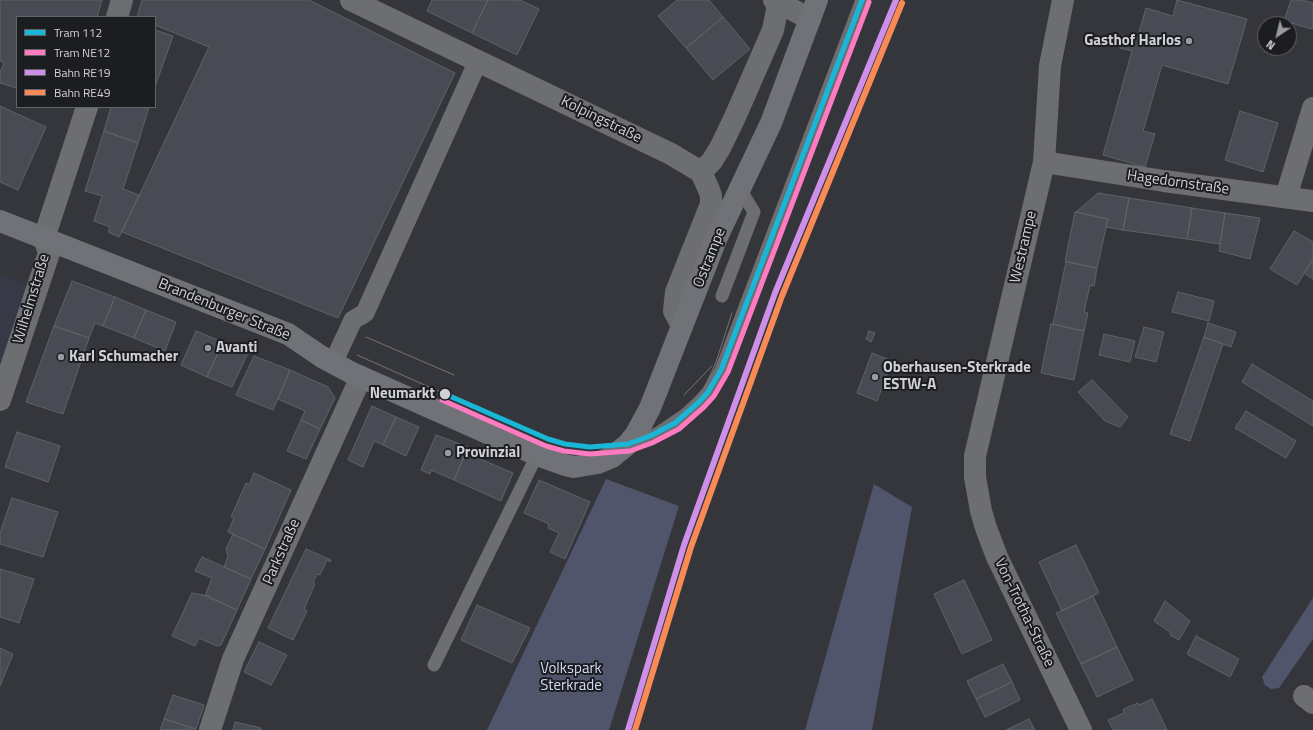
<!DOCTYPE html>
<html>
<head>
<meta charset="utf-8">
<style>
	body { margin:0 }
	#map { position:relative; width:1313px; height:730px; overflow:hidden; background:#35363b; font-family:"Titillium Web",sans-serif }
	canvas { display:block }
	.legend { position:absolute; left:16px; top:16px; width:140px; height:92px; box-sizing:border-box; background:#1c1d21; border:1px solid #646569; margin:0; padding:5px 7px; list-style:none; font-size:12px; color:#d0d1d6 }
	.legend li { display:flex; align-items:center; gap:8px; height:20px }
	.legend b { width:20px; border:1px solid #646569 }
	.north { position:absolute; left:1257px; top:16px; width:40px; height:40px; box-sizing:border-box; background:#1c1d21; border:1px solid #646569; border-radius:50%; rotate:215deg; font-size:11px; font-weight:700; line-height:16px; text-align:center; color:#d0d1d6 }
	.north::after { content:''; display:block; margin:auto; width:14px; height:18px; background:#9a9ba0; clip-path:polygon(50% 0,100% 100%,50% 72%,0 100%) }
</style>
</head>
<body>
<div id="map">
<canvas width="1313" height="730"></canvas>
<ul class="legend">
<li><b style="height:5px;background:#1ab6d8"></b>Tram 112</li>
<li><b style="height:5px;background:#fe7ac1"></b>Tram NE12</li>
<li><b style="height:5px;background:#ce8fe9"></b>Bahn RE19</li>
<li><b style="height:5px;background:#f98a56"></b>Bahn RE49</li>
</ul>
<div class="north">N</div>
</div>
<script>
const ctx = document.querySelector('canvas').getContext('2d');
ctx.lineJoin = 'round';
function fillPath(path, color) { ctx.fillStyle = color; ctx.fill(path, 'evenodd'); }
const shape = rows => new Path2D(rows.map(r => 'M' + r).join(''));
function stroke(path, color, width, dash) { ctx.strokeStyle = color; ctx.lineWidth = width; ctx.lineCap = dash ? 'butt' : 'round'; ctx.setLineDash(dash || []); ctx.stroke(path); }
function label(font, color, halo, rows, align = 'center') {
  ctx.font = font + ' "Titillium Web",sans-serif'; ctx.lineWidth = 4; ctx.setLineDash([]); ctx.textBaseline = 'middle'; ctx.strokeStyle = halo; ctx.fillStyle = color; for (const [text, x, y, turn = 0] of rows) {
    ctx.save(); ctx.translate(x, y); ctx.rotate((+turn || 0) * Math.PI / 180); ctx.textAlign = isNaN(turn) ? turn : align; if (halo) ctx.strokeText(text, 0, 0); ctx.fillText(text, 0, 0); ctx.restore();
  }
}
const built = shape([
	[0,274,31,287,0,368]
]);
const green = shape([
	[606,479,679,506,609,730,487,730],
	[874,484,912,507,872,730,805,730],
	[1313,598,1313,639,1279,688,1271,689,1265,685,1262,677]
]);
const building = shape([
	[0,0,102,0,97,17,17,17,17,88,0,83,0,73,4,63,0,61,0,0],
	[142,0,309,0,455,73,338,318,122,232,209,47,155,25,155,17,137,17,142,0],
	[432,0,488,0,472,33,427,11,432,0],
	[488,0,513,0,516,1,517,0,520,0,539,9,517,55,472,33,488,0],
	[677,0,709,0,723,17,686,48,658,16,677,0],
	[1177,0,1247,19,1228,84,1162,65,1143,131,1155,134,1145,167,1103,155,1132,51,1120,48,1123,35,1137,39,1146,8,1173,16,1177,0],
	[1291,0,1302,0,1313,3,1313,25,1312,29,1284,21,1291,0],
	[723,17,750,49,713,80,686,48,723,17],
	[155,30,173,36,156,84,155,84,155,30],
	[0,106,46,127,18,190,0,182,0,106],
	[111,107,149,107,138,143,104,131,111,107],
	[1240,111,1278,123,1263,172,1225,160,1240,111],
	[104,131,138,143,123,189,139,195,119,237,108,232,110,227,94,221,102,196,85,191,104,131],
	[1098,193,1129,198,1123,230,1106,227,1108,219,1076,212,1098,193],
	[1129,198,1192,208,1187,239,1123,230,1129,198],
	[1192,208,1225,213,1220,244,1187,239,1192,208],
	[1075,212,1108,219,1097,268,1065,261,1075,212],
	[1225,213,1260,218,1250,259,1219,251,1225,213],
	[1294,231,1313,242,1313,259,1297,285,1270,269,1294,231],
	[1313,259,1313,279,1304,273,1313,259],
	[1066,262,1097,268,1094,286,1090,285,1084,312,1088,313,1084,331,1053,324,1066,262],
	[72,281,115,297,103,326,95,323,89,338,54,326,72,281],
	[1178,292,1214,301,1209,321,1172,312,1178,292],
	[115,297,146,310,134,338,103,326,115,297],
	[146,310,176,322,165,351,134,338,146,310],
	[1208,323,1236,332,1231,347,1204,337,1208,323],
	[1051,324,1084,331,1074,380,1041,373,1051,324],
	[54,326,89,338,63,414,26,402,54,326],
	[1144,327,1164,332,1156,362,1135,357,1144,327],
	[196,331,223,342,207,377,181,365,196,331],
	[869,331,875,333,871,342,866,339,869,331],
	[1104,334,1135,341,1130,362,1099,355,1104,334],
	[1204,337,1223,344,1190,441,1170,434,1204,337],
	[223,342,248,353,232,387,207,377,223,342],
	[872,353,892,361,877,401,857,393,872,353],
	[254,356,290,370,273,410,236,395,254,356],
	[1252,364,1313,401,1313,426,1242,382,1252,364],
	[290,370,328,387,335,398,320,429,301,420,305,411,278,399,290,370],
	[1092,380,1128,417,1120,427,1105,421,1078,392,1092,380],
	[372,406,396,417,383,445,374,441,363,467,348,460,372,406],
	[1246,411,1296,441,1286,458,1235,428,1246,411],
	[396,417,419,427,406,456,383,445,396,417],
	[301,420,320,429,306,459,287,451,301,420],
	[17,432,60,446,48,482,5,467,17,432],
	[436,435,468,447,454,480,431,470,430,474,421,470,436,435],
	[466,453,513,473,501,501,454,480,466,453],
	[254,473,291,490,265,549,228,532,234,518,231,517,246,483,249,485,254,473],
	[539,480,590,502,565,559,550,552,559,533,548,528,549,524,524,513,539,480],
	[12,498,58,512,43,557,0,544,0,533,12,498],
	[233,534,265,549,251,579,224,567,228,556,226,549,233,534],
	[1076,545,1099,593,1062,611,1039,562,1076,545],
	[306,549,331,560,330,562,327,560,320,575,317,574,313,583,315,584,304,609,307,611,293,640,268,628,306,549],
	[202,557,251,579,237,610,205,596,212,578,195,571,202,557],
	[0,569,34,579,19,623,0,617,0,569],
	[964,580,992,640,962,654,934,594,964,580],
	[192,593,208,596,237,610,221,645,217,646,199,638,195,646,172,636,192,593],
	[1093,596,1117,647,1081,664,1056,613,1093,596],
	[1165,601,1190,621,1179,640,1170,635,1171,633,1154,621,1165,601],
	[477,605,530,628,512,663,461,640,477,605],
	[1196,636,1239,659,1230,677,1187,654,1196,636],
	[259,642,287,655,271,685,244,672,259,642],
	[1117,647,1133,680,1097,697,1081,664,1117,647],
	[0,648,13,654,0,686,0,648],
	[1003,664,1012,682,976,699,967,681,1003,664],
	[1012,682,1020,700,985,717,976,699,1012,682],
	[173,695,204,705,196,729,164,719,173,695],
	[1152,699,1167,730,1113,730,1108,720,1124,713,1123,710,1126,708,1138,703,1139,705,1152,699],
	[164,719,196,729,160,730,164,719],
	[1029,719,1035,730,1006,730,1029,719],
	[235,722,261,728,261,730,233,730,235,722]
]);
const service = shape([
	[722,296,754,212,740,189],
	[631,446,660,432,685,415,699,402,708,392,721,370,862,0],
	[434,665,537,455]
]);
const pedestrian = shape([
	[333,363,353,320,365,313,478,61]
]);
const minor = shape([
	[351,0,671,154,701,172,709,190,711,196,711,204,676,292,674,311,682,326],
	[774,0,810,19],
	[117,17,122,0],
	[1044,162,1164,181,1313,201],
	[701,172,712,161,720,148,735,117,773,30,779,0],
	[1286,197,1313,108],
	[0,400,49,253,44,238,87,107],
	[1304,696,1313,703],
	[210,730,233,659,361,377]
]);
const tertiary = shape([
	[1063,0,1050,66,1044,162,975,456,975,477,981,511,986,528,997,557,1081,730]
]);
const secondary = shape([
	[0,221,288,334,322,357,350,372,537,455,565,465,574,467,598,463,612,457,628,444,636,434,650,408,717,237,771,123,817,0]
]);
const tram = shape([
	[366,337,454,375],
	[722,354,731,339,742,317],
	[357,355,445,394],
	[684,395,712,366],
	[675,423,694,404,705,387,716,362,732,313]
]);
const rail1 = shape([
	[628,730,684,545,775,293,896,0]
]);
const rail2 = shape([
	[635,730,691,547,782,296,902,3]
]);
const tram1 = shape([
	[445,394,548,439,565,444,590,447,628,444,650,436,675,423,699,402,708,392,721,370,862,0]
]);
const tram2 = shape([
	[442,400,546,446,564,451,590,454,630,451,652,443,679,429,704,407,714,396,728,372,869,2]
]);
const markers = [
	[1189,41,4,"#9a9ba0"],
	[208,348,4,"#9a9ba0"],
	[61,357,4,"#9a9ba0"],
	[875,377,4,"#9a9ba0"],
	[445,394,6,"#d0d1d6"],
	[448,453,4,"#9a9ba0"]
];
const poiNames = [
	["Gasthof Harlos",1181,41,"right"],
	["Avanti",216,348],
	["Karl Schumacher",69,357],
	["Oberhausen-Sterkrade",883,368],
	["ESTW-A",883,385],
	["Provinzial",456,453]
];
const streetNames = [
	["Kolpingstraße",601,120,26],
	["Hagedornstraße",1178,183,8],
	["Westrampe",1024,247,-77],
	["Ostrampe",710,258,-68],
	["Wilhelmstraße",32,299,-73],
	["Brandenburger Straße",224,310,22],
	["Parkstraße",282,552,-66],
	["Von-Trotha-Straße",1024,613,64]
];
const stopNames = [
	["Neumarkt",435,394]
];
const parkNames = [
	["Volkspark",571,669],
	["Sterkrade",571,686]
];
fillPath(built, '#373946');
fillPath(green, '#51556c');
fillPath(building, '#484a54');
stroke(building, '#616266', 1);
stroke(service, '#6d6e71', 13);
stroke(pedestrian, '#6d6e71', 19);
stroke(minor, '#6d6e71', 22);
stroke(tertiary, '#6d6e71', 22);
stroke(secondary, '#707278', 22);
stroke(tram, '#737477', 1);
stroke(rail1, '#ce8fe9', 6);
stroke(rail2, '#f98a56', 6);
stroke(tram1, '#1ab6d8', 5);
stroke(tram2, '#fe7ac1', 5);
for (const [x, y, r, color] of markers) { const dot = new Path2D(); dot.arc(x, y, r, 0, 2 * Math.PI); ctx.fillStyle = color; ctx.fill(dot); stroke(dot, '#1c1d21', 1.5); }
label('bold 15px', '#d0d1d6', '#1c1d21', poiNames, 'left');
label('15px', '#d0d1d6', '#1c1d21', streetNames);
label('bold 15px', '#d0d1d6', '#1c1d21', stopNames, 'right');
label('15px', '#d3d9f4', '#1c1d21', parkNames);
</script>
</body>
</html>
